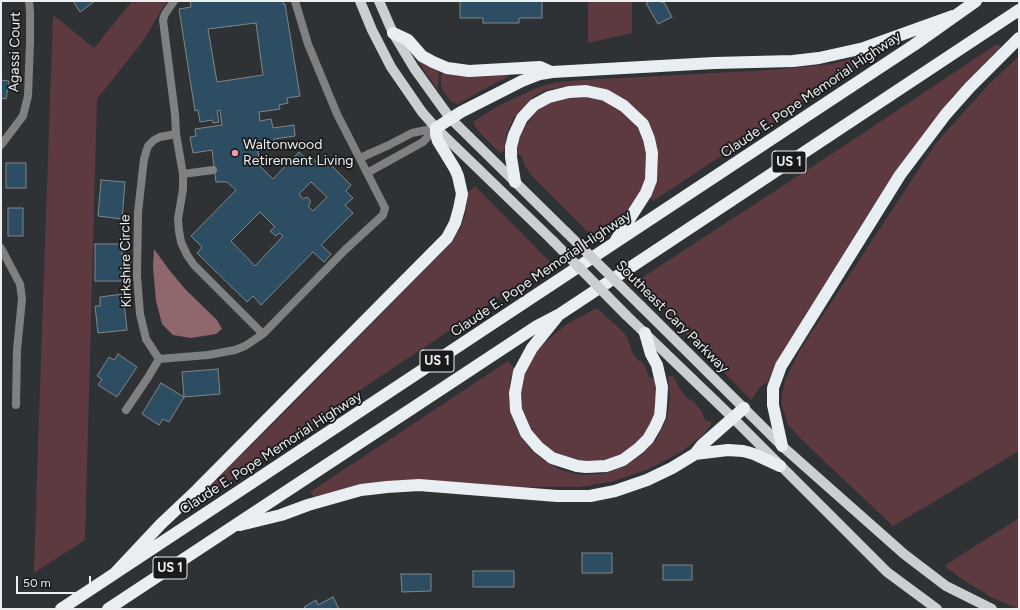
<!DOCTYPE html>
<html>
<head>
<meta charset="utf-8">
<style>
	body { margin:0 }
	#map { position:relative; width:1020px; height:610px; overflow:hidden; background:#2e3235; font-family:Figtree,sans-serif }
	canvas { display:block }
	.frame { position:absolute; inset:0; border:2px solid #eceef0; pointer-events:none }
	.scale { position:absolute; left:16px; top:576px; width:75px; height:18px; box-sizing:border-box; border:2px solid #eceef0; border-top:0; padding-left:5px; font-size:12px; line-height:14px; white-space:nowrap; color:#eceef0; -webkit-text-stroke:3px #181a1b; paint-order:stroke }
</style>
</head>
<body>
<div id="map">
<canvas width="1020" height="610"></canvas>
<div class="frame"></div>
<div class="scale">50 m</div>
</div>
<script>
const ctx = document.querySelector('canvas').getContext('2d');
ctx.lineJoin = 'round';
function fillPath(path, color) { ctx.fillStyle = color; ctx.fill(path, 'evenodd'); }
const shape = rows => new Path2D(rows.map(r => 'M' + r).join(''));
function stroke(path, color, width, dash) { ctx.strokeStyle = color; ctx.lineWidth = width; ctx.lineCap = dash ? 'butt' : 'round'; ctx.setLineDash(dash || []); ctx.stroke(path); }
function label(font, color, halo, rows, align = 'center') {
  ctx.font = font + ' Figtree,sans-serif'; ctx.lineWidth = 3.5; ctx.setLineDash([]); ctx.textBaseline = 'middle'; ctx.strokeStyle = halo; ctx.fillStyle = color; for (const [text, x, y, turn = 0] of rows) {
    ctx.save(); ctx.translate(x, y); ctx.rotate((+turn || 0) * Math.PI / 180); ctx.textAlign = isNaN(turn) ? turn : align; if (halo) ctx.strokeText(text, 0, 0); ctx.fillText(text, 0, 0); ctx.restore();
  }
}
const green = shape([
	[132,1,167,1,143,41,97,99,85,540,34,573,39,416,53,15,94,48],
	[588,1,632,1,632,33,588,43],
	[997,44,1002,48,951,98,897,170,877,200,807,313,778,362,767,383,762,385,751,400,687,335,674,319,637,281,856,138],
	[867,54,870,58,653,201,649,197,653,193,657,178,658,165,656,146,639,112,623,98,602,89,583,85,571,85,546,90,533,97,514,117,507,133,504,151,500,153,481,134,474,125,474,121,500,105,539,87,559,82,583,80,771,70,832,64],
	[1019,56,1019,451,893,526,804,442,788,425,781,402,785,380,800,350,936,143,989,84],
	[419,60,437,70,439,74,438,88,441,93,434,85,418,61],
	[444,72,460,76,507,74,509,76,457,104,452,102,442,90,441,85,441,74],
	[590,96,606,101,621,110,633,121,640,133,646,151,647,166,644,185,635,202,617,222,591,235,531,175,525,166,521,155,517,155,518,143,521,134,534,113,546,104,560,98],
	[475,186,551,263,360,390,257,463,204,498,201,494,281,416,448,246,461,227,466,212,468,192],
	[597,308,621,330,627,337,633,354,638,360,644,364,649,377,656,379,656,410,650,426,642,438,622,455,610,460,581,462,555,454,534,436,523,413,520,398,525,371,535,352,546,341,567,324],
	[508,361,515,369,510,379,509,402,515,426,530,449,543,460,561,470,581,475,601,474,624,467,641,455,656,440,667,418,670,398,668,376,673,376,680,389,687,398,695,403,702,412,705,420,711,422,710,426,703,435,681,452,649,469,611,482,581,487,512,487,471,483,415,480,379,482,350,487,314,497,310,492],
	[1019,518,1019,609,1018,609,991,597,965,581,944,566]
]);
const water = shape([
	[154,249,170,271,186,290,217,320,222,329,216,334,191,338,173,335,162,324,156,301,153,267]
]);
const building = shape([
	[73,1,95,1,80,12,73,1],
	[190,1,283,1,283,4,285,4,300,96,287,98,288,103,279,105,280,109,259,112,260,121,271,119,273,128,294,125,295,136,274,139,275,147,263,149,262,145,257,145,260,166,273,179,299,152,310,162,313,158,320,166,326,160,351,185,346,191,353,198,345,205,353,213,321,245,331,254,324,262,313,252,261,305,253,296,247,302,197,253,202,247,191,236,236,190,227,182,216,182,212,150,193,153,190,137,196,136,195,129,222,125,220,110,217,111,219,122,213,123,212,120,200,122,198,110,195,111,179,9,191,7,190,1],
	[256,23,263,75,217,82,208,29,256,23],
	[311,182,327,197,313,211,308,206,310,204,310,200,307,197,303,199,299,194,311,182],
	[260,212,275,227,270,231,276,236,279,233,283,236,255,266,231,241,260,212],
	[460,1,542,1,542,18,519,18,519,23,483,23,483,18,460,18,460,1],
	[650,1,661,1,662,3,664,2,672,17,658,24,646,3,650,1],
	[1,80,9,81,6,99,1,98,1,80],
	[6,163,26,163,26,188,6,188,6,163],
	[101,180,125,182,122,219,98,216,101,180],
	[8,208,23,208,23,236,8,236,8,208],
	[95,244,122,244,122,281,95,281,95,244],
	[123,294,127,330,98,333,95,306,100,306,100,297,123,294],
	[118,354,137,367,117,397,98,385,102,379,97,376,109,357,114,360,118,354],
	[218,369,220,394,184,397,182,372,218,369],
	[161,383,184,397,169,422,163,419,159,425,142,414,161,383],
	[582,553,612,553,612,573,582,573,582,553],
	[663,565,692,565,692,580,663,580,663,565],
	[473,571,514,571,514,587,473,587,473,571],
	[401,574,431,574,431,591,402,592,401,574],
	[333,597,339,609,306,609,304,607,316,600,318,605,333,597]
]);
const minor = shape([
	[176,134,183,174,183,189,178,219,179,231,181,242,187,255,194,265,263,334],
	[1,145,23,116,28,96,30,42,30,11,29,1],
	[360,158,389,145,412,133,436,128],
	[367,173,423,142,436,128],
	[183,174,213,170],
	[1,248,20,284,21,291,22,299,17,350,16,405],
	[159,359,208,355,235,350,245,346,263,334,345,250,383,215,385,208,337,114,308,44,295,1],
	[159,359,146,339,140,314,137,276,138,212,144,159,148,146,154,140,160,137,176,134,175,114,163,20,165,14,174,1],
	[126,410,147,379,159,359]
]);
const primary = shape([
	[360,1,372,30,391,67,422,112,436,128,553,241],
	[379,1,393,33,414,68,450,118,566,232],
	[641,306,782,446,904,554,946,586,992,609],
	[626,315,733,418,887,572,937,609]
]);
const motorway = shape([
	[393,33,408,40,422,56,433,62,447,68,469,71,540,67,549,71],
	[515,182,511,157,511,147,514,135,522,118,534,105,549,97,569,92,586,91,605,95,624,106,643,124,649,139,652,153,651,180,646,193,616,240],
	[557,317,532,348,519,372,515,393,516,410,526,433,538,447,552,458,577,466,586,467,606,466,623,460,639,448,648,439,655,427,660,416,661,405,662,387,657,365,651,354,645,333],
	[782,446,773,405,773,388,781,366,900,175,946,114,970,87,1019,38],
	[695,454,728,450,743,451,754,454,780,466],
	[240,525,281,515,308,505,361,490,387,487,419,485,557,496,590,496,615,491,647,480,672,468,695,454,702,445,744,408],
	[115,573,161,524,197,490,447,238,455,223,459,209,462,194,458,176,455,169,438,141,436,134,436,128,461,112,522,81,540,74,552,72,714,63,793,61,819,58,864,48,953,16],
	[61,609,814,111,914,45,976,1],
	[108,609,537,326,560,314,1019,10]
]);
const primaryBridge = shape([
	[566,232,641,306],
	[553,241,626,315]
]);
const markers = [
	[235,153,4,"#f49aa6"]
];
const shields = [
	[789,162,34],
	[437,361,34],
	[170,568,34]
];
const shieldNames = [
	["US 1",789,162],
	["US 1",437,361],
	["US 1",170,568]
];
const streetNames = [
	["Agassi Court",15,52,-89],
	["Claude E. Pope Memorial Highway",811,95,-34],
	["Kirkshire Circle",126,261,-91],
	["Claude E. Pope Memorial Highway",541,274,-34],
	["Southeast Cary Parkway",672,317,45],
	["Claude E. Pope Memorial Highway",271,453,-33]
];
const poiNames = [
	["Waltonwood",243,145],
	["Retirement Living",243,161]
];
fillPath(green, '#5c3a3f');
fillPath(water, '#8f676c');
fillPath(building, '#2c4d62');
stroke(building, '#828689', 1);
stroke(minor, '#7e8082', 8);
stroke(primary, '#cbcfd2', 10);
stroke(motorway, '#e9eef2', 12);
stroke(primaryBridge, '#cbcfd2', 10);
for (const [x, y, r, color] of markers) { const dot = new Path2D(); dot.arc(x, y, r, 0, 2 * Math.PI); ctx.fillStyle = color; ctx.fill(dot); stroke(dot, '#181a1b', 1.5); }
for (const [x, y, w] of shields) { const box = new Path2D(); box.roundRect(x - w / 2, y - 11, w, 22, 3); ctx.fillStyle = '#181a1b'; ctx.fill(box); stroke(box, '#eceef0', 1); }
label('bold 13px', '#eceef0', null, shieldNames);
label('14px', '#eceef0', '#181a1b', streetNames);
label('14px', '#eceef0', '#181a1b', poiNames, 'left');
</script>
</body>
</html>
